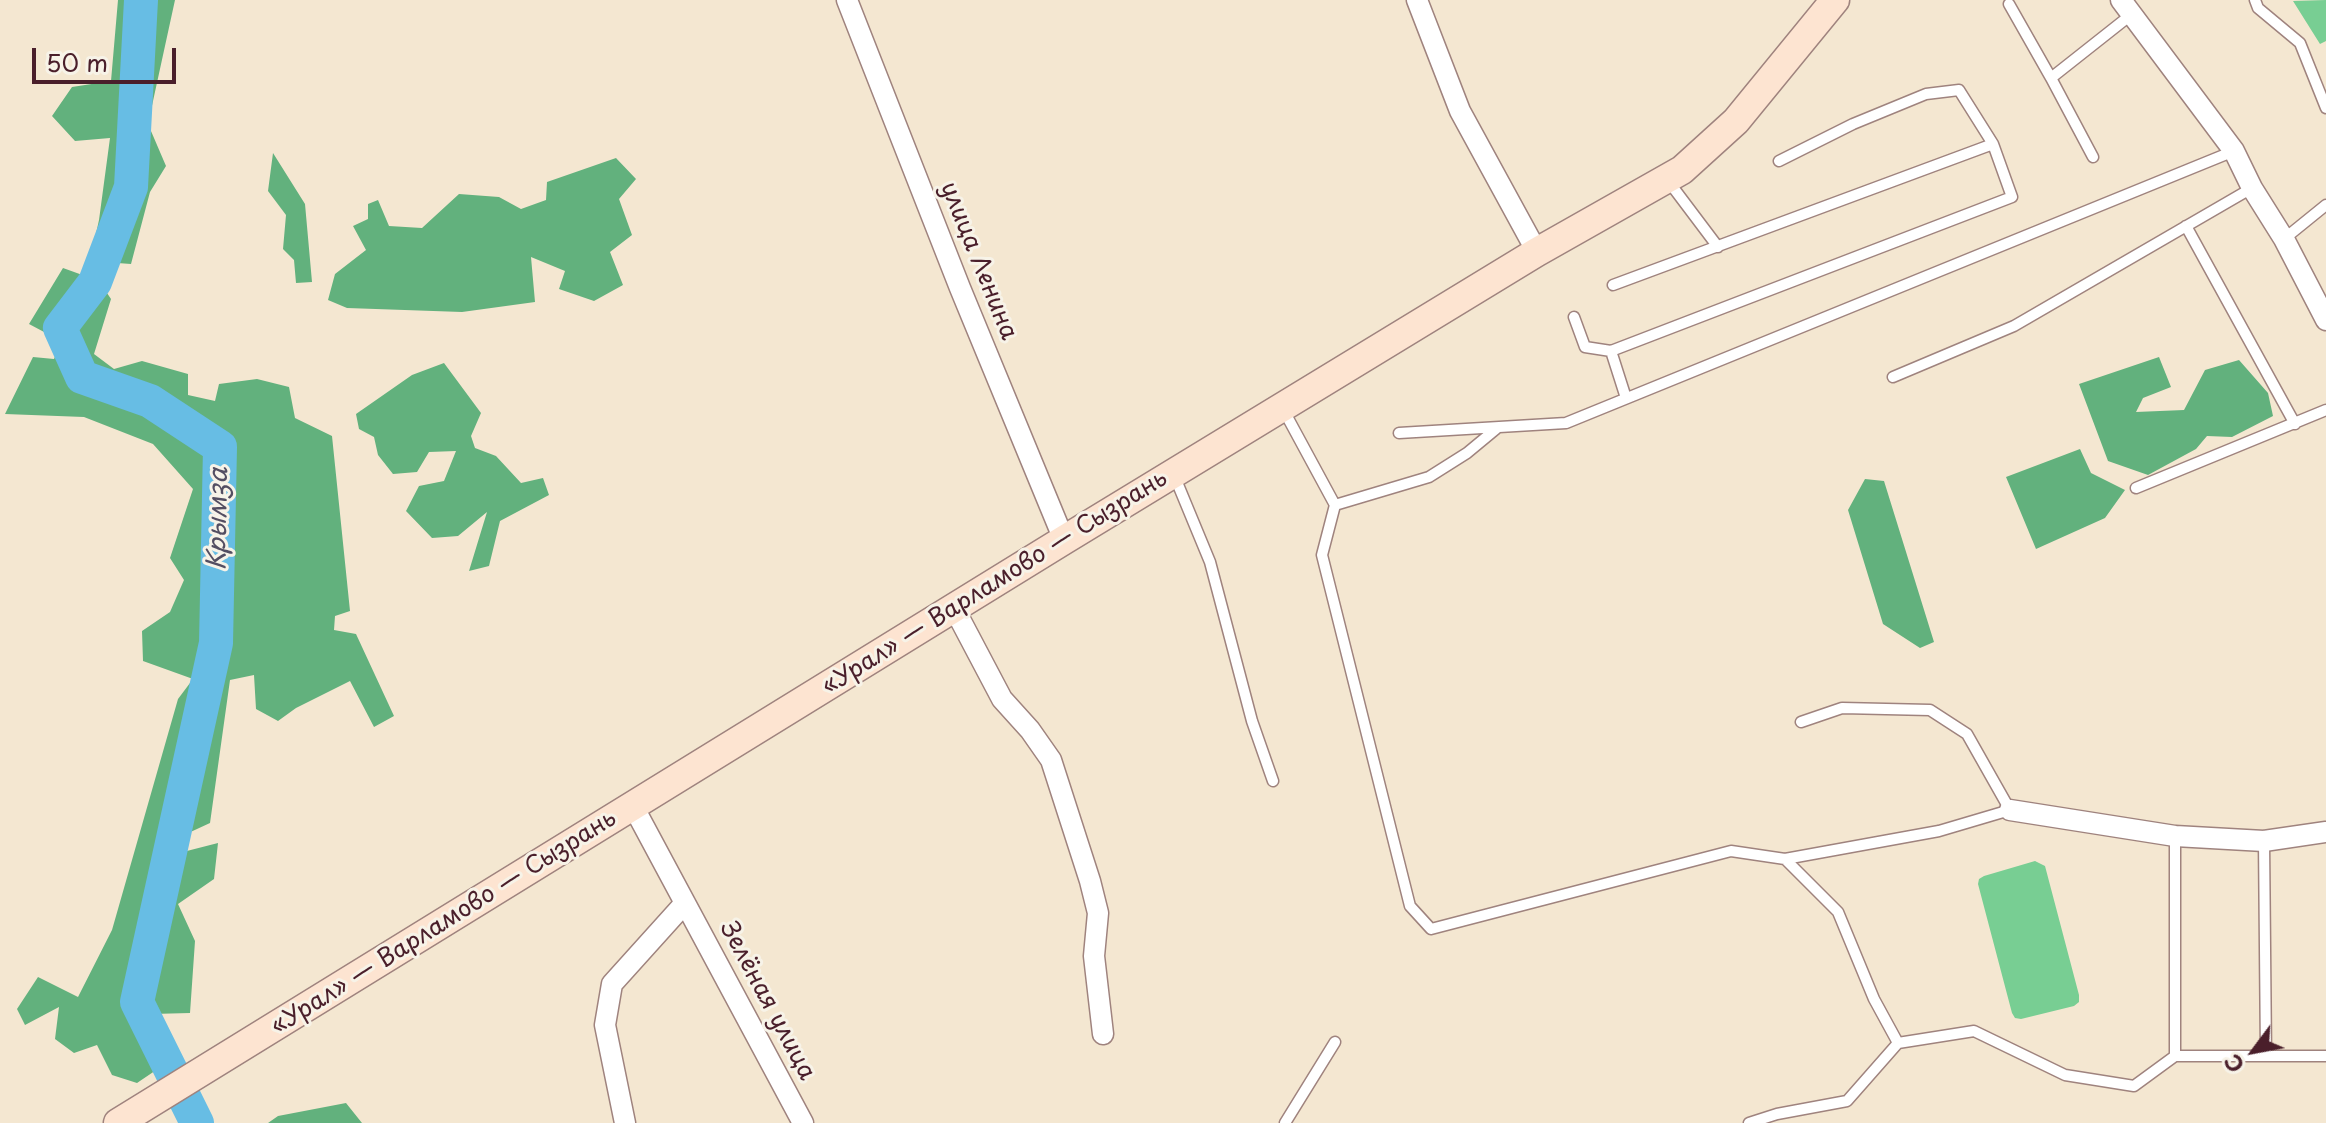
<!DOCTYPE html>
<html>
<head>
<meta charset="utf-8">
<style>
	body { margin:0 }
	#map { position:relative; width:2326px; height:1123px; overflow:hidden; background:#f4e7d1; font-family:"Playpen Sans",sans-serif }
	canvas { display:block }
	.north { position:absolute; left:2214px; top:1011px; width:80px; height:80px; -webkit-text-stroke:6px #f7f3e8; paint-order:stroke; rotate:238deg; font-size:22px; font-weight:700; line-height:32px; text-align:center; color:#4a1f2b }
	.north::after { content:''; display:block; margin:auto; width:28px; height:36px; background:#4a1f2b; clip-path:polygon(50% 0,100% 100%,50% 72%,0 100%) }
	.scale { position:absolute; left:32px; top:48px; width:144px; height:36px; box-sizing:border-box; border:4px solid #4a1f2b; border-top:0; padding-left:10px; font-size:24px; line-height:28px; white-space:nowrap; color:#4a1f2b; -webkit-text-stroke:6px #f7f3e8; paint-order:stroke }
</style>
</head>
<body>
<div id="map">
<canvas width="2326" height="1123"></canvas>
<div class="north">С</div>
<div class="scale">50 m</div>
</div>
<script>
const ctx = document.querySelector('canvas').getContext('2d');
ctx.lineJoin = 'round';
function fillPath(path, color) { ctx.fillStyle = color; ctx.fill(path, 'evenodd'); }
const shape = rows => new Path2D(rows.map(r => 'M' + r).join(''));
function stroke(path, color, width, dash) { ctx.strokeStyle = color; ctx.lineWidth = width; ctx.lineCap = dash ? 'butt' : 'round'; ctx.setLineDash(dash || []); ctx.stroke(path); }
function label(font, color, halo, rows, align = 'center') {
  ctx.font = font + ' "Playpen Sans",sans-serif'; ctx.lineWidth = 6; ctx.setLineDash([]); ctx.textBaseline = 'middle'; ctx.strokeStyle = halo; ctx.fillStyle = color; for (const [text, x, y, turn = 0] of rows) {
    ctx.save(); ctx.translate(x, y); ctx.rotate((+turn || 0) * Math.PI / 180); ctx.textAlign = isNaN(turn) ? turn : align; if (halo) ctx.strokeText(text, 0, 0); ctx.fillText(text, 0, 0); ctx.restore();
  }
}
const green = shape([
	[2326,0,2326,41,2320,44,2293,1],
	[2035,861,2045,866,2079,995,2079,1002,2074,1006,2021,1019,2015,1018,2012,1013,1978,884,1979,879,1984,876]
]);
const forest = shape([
	[118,0,175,0,148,124,166,166,150,192,131,264,90,261,99,220,110,138,75,141,52,116,72,87,111,81],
	[273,153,305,204,312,282,296,283,294,260,283,249,286,215,268,191],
	[616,158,636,179,619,199,632,235,610,252,623,285,594,301,559,289,565,271,531,257,535,302,462,312,347,308,328,300,335,274,366,250,353,226,368,219,368,204,378,200,389,226,422,228,459,194,499,197,521,209,546,200,547,182],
	[63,268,99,281,111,299,94,354,114,369,142,361,188,374,188,395,215,401,219,384,257,379,289,387,295,418,332,436,350,611,335,616,334,630,356,634,394,716,374,727,350,681,296,708,278,721,256,709,254,675,230,680,210,823,184,835,179,853,218,843,214,879,178,904,195,941,190,1013,152,1014,171,1060,137,1083,112,1075,97,1045,74,1053,55,1039,59,1007,25,1025,17,1009,38,977,78,997,112,930,178,699,193,679,143,661,142,631,170,612,184,580,170,558,193,489,153,444,84,417,5,414,33,357,54,359,61,341,29,324],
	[2159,357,2171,387,2143,398,2136,412,2184,410,2205,370,2239,360,2268,393,2273,416,2232,437,2207,436,2196,449,2148,475,2108,461,2079,384],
	[444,363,481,413,471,436,475,448,496,456,521,483,543,478,549,495,500,521,489,566,469,571,487,512,458,536,432,538,406,511,419,486,444,481,456,451,429,452,417,472,393,474,378,455,374,437,359,429,356,414,412,375],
	[2080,449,2091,473,2125,490,2105,518,2036,549,2006,477],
	[1865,479,1884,481,1934,642,1920,648,1883,624,1848,510],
	[346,1103,362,1123,268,1123,278,1116]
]);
const river = shape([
	[141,0,131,187,95,282,60,328,82,377,150,401,220,447,216,643,137,1002,197,1123]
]);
const service = shape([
	[2255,0,2258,8,2300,43,2326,108],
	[2009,4,2051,78],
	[2093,157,2051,78,2132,14],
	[1779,161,1853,124,1926,94,1959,90,1993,144],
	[1669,182,1718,247],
	[2186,226,2295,424],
	[2284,239,2326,205],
	[1574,317,1585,347,1611,351,2012,197,1993,144,1613,285],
	[1611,351,1626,398],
	[1893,377,2014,326,2252,188],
	[1283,409,1335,505,1322,555,1410,906,1431,929,1731,851,1785,859,1838,912,1874,999,1898,1043],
	[1399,433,1566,423,2234,151],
	[1174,475,1210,562,1252,721,1273,781],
	[2136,488,2326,410],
	[1335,505,1429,477,1467,453,1496,429],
	[2175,836,2175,1056],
	[2264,841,2266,1056],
	[1785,859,1939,831,2010,810,1967,734,1930,710,1842,708,1801,722],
	[1285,1123,1335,1042],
	[1749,1123,1777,1114,1847,1101,1898,1043,1974,1031,2065,1075,2134,1086,2175,1056,2326,1056]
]);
const minor = shape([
	[847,0,960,288,1064,540],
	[1417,0,1460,111,1537,252],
	[2121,0,2234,151,2252,188,2284,239,2326,320],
	[954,608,1002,699,1030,730,1051,760,1090,881,1098,913,1094,956,1103,1034],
	[633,806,803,1123],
	[2010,810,2175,836,2264,841,2326,832],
	[625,1123,605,1025,612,984,685,903]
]);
const secondary = shape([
	[118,1123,1064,540,1537,252,1682,170,1736,121,1835,0]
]);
const streetNames = [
	["улица Ленина",978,261,68],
	["«Урал» — Варламово — Сызрань",995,583,-32],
	["«Урал» — Варламово — Сызрань",444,923,-32],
	["Зелёная улица",767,1001,62]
];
const waterNames = [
	["Крымза",219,519,-89]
];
fillPath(green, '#78ce93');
fillPath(forest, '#62b17d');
stroke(river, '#67bde4', 34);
stroke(service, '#9f837e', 13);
stroke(minor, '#9f837e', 23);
stroke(secondary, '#9f837e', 31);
stroke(service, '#fff', 10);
stroke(minor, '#fff', 20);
stroke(secondary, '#fde4d1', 28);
label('24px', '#4a1f2b', '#f7f3e8', streetNames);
label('italic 26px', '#534e62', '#f7f3e8', waterNames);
</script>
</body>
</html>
